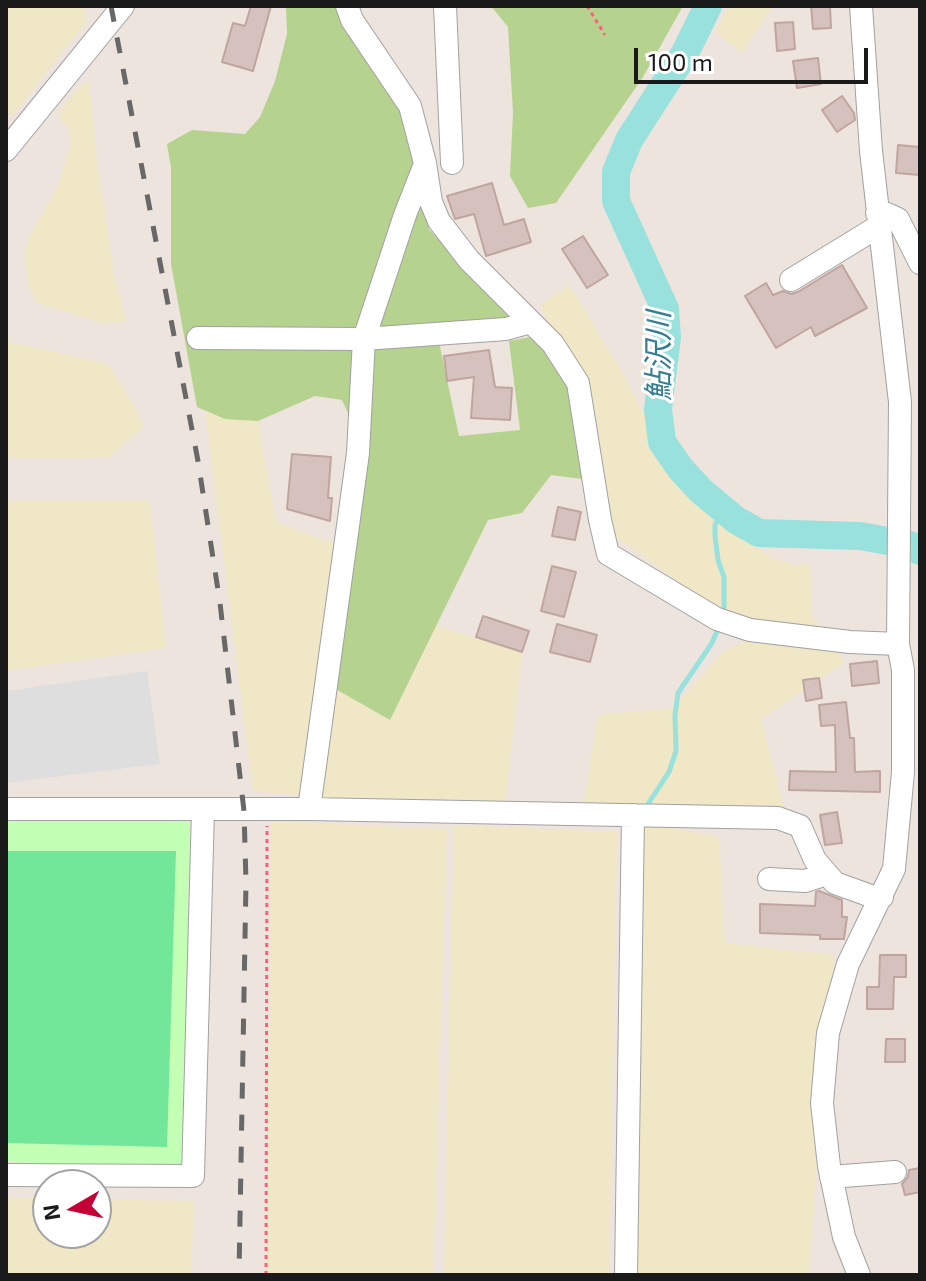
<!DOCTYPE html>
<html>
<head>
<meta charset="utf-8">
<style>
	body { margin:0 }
	#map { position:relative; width:926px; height:1281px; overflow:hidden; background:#eee4de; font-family:"Exo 2",sans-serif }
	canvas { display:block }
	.frame { position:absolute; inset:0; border:8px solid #1a1a1a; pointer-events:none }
	.north { position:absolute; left:32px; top:1169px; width:80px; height:80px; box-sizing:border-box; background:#fff; border:2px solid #a3a3a3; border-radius:50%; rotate:261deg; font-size:22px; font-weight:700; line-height:32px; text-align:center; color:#1a1a1a }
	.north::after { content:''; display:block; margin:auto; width:28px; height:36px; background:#c50037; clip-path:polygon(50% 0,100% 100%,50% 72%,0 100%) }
	.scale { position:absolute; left:634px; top:48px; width:234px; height:36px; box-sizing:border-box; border:4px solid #1a1a1a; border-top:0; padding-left:10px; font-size:24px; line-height:28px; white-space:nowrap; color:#1a1a1a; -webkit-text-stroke:6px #fff; paint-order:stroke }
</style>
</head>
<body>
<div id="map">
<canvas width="926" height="1281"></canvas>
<div class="frame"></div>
<div class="north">N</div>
<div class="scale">100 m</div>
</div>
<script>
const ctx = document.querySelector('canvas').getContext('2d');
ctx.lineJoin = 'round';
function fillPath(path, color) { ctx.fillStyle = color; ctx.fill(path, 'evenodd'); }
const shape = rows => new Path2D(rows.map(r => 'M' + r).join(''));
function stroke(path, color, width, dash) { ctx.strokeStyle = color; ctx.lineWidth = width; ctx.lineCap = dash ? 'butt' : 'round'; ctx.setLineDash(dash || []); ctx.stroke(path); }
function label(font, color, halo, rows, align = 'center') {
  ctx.font = font + ' "Exo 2","Noto Sans JP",sans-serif'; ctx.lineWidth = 6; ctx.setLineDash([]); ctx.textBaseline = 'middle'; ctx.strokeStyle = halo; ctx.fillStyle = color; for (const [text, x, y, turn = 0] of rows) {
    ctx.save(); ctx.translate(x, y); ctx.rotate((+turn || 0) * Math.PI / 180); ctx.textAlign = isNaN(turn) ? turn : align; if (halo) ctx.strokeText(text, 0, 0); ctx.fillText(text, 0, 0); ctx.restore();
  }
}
const farmland = shape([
	[6,6,84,6,86,22,13,115,6,114],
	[728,6,773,6,742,53,716,33],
	[89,82,96,155,114,274,126,322,102,323,37,303,28,285,25,250,30,235,58,186,71,143,69,130,59,117,60,110,80,86],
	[569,285,624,375,681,490,770,557,795,565,810,563,812,617,840,647,843,664,761,719,785,811,583,807,598,715,673,708,723,652,754,636,608,531,589,412,540,305],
	[6,341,109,364,145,426,110,457,6,457],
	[205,411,258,421,276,522,333,543,326,679,390,720,436,626,522,652,504,813,253,791],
	[6,502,150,502,166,648,6,671],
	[271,821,447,829,433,1275,266,1275],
	[640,822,719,837,725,943,834,955,808,1275,631,1275],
	[454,825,617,832,609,1275,444,1275],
	[6,1198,48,1198,48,1233,96,1233,96,1199,194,1201,191,1275,6,1275]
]);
const forest = shape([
	[286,6,348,6,396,95,420,176,429,229,509,317,436,328,459,436,520,430,509,341,536,336,579,395,582,479,551,475,522,513,488,520,390,720,332,687,367,456,342,400,315,396,258,421,225,419,197,407,171,264,171,168,167,144,192,130,245,134,260,117,275,81,287,34],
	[491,6,683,6,643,77,556,203,528,208,510,176,513,113,508,27]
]);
const park = shape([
	[190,806,183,1167,6,1162,6,808]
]);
const pitch = shape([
	[6,851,176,851,167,1147,6,1143]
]);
const parking = shape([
	[147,671,160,764,6,783,6,691]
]);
const stream = shape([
	[723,508,715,525,715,536,718,560,724,577,724,607],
	[644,810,669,772,676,751,675,715,678,693,712,643,719,626]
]);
const river = shape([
	[708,6,685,53,629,140,616,172,616,201,665,309,667,337,658,409,662,442,680,468,700,490,736,520,759,533,860,536,910,545,920,551]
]);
const building = shape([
	[251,6,271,6,253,71,222,62,233,23,245,26,251,6],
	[811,6,830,6,831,28,813,29,811,6],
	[793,22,795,49,777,51,775,23,793,22],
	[818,58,821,84,797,88,793,61,818,58],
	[842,96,854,113,855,120,837,132,822,110,842,96],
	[898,145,920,147,920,175,896,173,898,145],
	[492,183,504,225,524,219,531,242,486,256,474,214,455,219,447,196,492,183],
	[583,236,608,275,587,288,562,249,583,236],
	[842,265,867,308,815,336,811,327,776,348,745,296,766,283,773,295,783,291,791,294,798,292,842,265],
	[489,350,495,387,512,388,510,420,471,418,474,377,447,381,444,356,489,350],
	[292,454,331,457,328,498,332,498,330,521,287,509,292,454],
	[558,507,581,512,575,540,552,536,558,507],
	[552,566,576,572,564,617,541,611,552,566],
	[483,616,529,631,522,652,476,637,483,616],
	[557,624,597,635,590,662,550,652,557,624],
	[877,661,879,683,852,686,850,664,877,661],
	[819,678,822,698,806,701,803,680,819,678],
	[846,702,850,738,854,738,855,772,880,771,880,792,789,790,790,771,836,772,835,725,821,726,819,705,846,702],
	[837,812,842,843,825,845,820,815,837,812],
	[819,891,842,900,842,917,847,917,844,939,820,939,820,935,760,933,760,904,815,906,816,892,819,891],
	[880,955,906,955,906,977,894,977,893,1009,867,1009,867,987,879,987,880,955],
	[886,1039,905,1039,905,1062,885,1062,886,1039],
	[920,1168,920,1192,905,1195,902,1184,908,1177,909,1170,920,1168]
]);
const path = shape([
	[587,6,605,35],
	[266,1275,267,826]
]);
const minor = shape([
	[347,6,352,20,410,106,425,163,431,202,439,221,469,260,553,344,578,383,600,520,608,554,717,619,750,630,850,642,898,644],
	[445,6,452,163],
	[6,150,123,6],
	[877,213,887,214,898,219,920,263],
	[791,280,879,226],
	[198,338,364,339,506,329,531,322],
	[6,809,309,809,778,818,800,826,815,860,835,883,871,896,882,897],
	[309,809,358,453,364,339,405,215,425,164],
	[769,879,805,881,827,874],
	[6,1175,193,1176,203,810],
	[831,1177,895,1172],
	[626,1275,633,815],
	[859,1275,844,1237,829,1166,822,1103,828,1033,848,964,894,869,903,772,903,670,898,644,900,402,871,151,861,6]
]);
const rail = shape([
	[111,6,198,461,220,603,244,811,246,882,239,1275]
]);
const waterNames = [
	["鮎沢川",659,356,-90]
];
fillPath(farmland, '#efe7c6');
fillPath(forest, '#b5d28e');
fillPath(park, '#c3ffb4');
fillPath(pitch, '#72e699');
fillPath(parking, '#dedede');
stroke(stream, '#99e1dd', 5);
stroke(river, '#99e1dd', 28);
fillPath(building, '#d5c2be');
stroke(building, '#c0a59f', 2);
stroke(minor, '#a1a1a1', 24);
stroke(path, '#ff5e7a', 3, [4, 4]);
stroke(minor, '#fff', 22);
stroke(rail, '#686868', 5, [16, 16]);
label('italic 30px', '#357e92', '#fff', waterNames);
</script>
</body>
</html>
